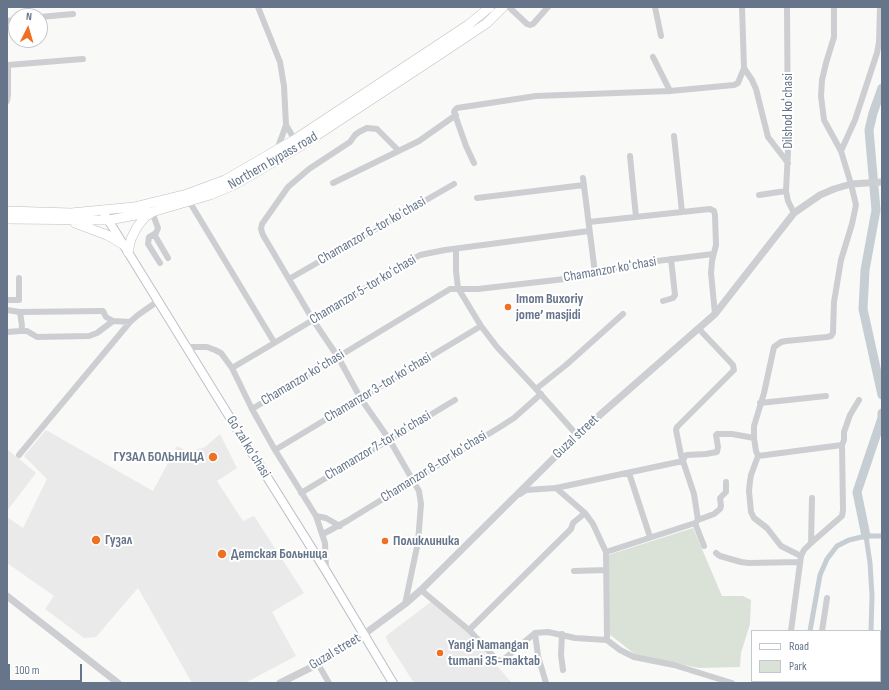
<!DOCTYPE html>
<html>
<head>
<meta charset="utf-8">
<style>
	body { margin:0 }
	#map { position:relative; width:889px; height:690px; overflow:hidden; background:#f9f9f7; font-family:"Sofia Sans Condensed",sans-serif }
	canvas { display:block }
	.frame { position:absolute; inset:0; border:8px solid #66758a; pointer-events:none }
	.legend { position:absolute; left:751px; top:630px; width:130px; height:52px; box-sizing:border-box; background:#fff; border:1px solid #c2c8d0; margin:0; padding:5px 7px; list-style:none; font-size:12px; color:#66758a }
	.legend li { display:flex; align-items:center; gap:8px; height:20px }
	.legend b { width:20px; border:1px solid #c2c8d0 }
	.north { position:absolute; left:8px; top:8px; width:40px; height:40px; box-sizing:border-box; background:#fff; border:1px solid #c2c8d0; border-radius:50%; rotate:5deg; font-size:11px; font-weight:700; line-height:16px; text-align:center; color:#66758a }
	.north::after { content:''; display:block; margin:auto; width:14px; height:18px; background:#ef7022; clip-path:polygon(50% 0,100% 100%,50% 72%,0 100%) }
	.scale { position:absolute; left:8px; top:664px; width:74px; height:18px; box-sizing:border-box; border:2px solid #66758a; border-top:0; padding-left:5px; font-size:12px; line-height:14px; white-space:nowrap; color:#66758a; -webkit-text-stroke:3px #fff; paint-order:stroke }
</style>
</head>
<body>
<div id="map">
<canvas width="889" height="690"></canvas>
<div class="frame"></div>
<ul class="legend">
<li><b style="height:5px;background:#fff"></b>Road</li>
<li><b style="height:11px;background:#dae2d7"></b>Park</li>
</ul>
<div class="north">N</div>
<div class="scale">100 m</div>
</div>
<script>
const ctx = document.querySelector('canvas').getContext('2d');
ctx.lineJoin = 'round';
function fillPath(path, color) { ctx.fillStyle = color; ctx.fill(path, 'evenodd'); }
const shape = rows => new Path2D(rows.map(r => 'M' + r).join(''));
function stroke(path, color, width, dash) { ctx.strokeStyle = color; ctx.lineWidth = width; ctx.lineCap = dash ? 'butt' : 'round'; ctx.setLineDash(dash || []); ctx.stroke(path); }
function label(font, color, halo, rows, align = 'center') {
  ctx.font = font + ' "Sofia Sans Condensed",sans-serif'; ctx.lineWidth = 4; ctx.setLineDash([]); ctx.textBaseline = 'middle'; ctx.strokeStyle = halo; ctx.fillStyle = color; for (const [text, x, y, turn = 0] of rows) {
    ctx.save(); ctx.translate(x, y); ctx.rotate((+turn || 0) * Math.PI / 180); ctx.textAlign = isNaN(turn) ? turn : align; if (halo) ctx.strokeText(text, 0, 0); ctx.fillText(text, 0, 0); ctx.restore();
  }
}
const built = shape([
	[46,430,153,491,177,446,188,452,205,447,220,434,237,468,217,481,243,521,254,516,304,593,272,612,296,656,245,683,192,683,138,588,96,637,84,638,45,609,54,596,7,563,7,517,23,528,47,479,24,456],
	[7,449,36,473,7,511],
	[432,601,457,620,512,683,414,683,387,641,386,636]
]);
const green = shape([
	[693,528,722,596,743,596,751,600,750,624,741,653,740,667,699,668,636,655,609,634,608,555]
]);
const canal = shape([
	[866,536,870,563,872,596,871,631],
	[810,631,820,575,827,559,837,546,849,540,866,536,882,536],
	[816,681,817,683],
	[870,681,871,683]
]);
const river = shape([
	[882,88,873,113,869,130,876,210,865,270,863,309,882,395],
	[866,536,857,492,882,418,882,413]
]);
const minor = shape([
	[258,7,280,62,284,86,286,125,296,142],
	[509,7,527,24,530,25,533,24,548,7],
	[655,7,661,36],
	[787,7,788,151,786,191,788,201,794,213],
	[880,7,879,42,882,41],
	[40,17,73,14],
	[7,21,16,20],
	[653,57,670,91],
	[744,68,752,80,756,89,768,137,788,163],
	[7,101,8,94,8,65,83,59],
	[674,136,682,212],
	[277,150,286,125],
	[399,151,377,129,367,128,359,132,355,135,350,142,309,169,288,187,262,224,261,229,263,235,313,320,338,357,361,399,389,439,419,491,421,504,418,542,405,604],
	[841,151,855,120,877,53,879,42],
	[630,156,636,217],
	[474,163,466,146,454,112,455,110,457,108,536,96,670,91,734,85,738,83,744,68,742,7],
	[583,178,595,273],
	[333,183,419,141,456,115],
	[759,195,786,191],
	[477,198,584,185],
	[189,201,274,342],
	[152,212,158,228,156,233,149,237,148,244,160,263],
	[589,222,710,209,714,211,715,215,716,245,712,261,711,273,715,314],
	[154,234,168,258],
	[456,249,456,271,458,288,481,326,497,347,536,389,577,435],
	[289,279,454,184],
	[7,300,19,300,19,278],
	[663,301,673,298,675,295,671,259],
	[7,310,20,312,101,311,103,311,106,317,113,321,130,322],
	[21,331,27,331,37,337,89,336,97,333,113,321],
	[7,332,21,331,22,326,20,312],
	[186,347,207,347,215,350,221,353,232,368,252,409,275,450,316,516,325,543,326,570],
	[232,368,313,320,411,260,420,255,445,250,589,231],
	[536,389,566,365,623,314],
	[760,403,826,396],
	[252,409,450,289,478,289,582,277,625,265,713,254],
	[275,450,481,326],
	[19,455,130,322,138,315,158,301],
	[758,456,842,445,844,440,844,432,850,415,859,400],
	[683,461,685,456,687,455,706,454,717,452,718,447,716,435,717,434,732,434,754,438],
	[629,473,650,537],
	[556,488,585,513,593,524,606,552,607,640],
	[301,493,455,400],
	[520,494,526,490,556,488,683,461],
	[316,516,326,518,340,526],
	[698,520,714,514,720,509,721,506,720,498,726,492,726,482],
	[695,523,704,546],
	[323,534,347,521,500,427,514,418,541,394],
	[811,543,812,498],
	[606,552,695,523,698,520,694,494,681,455,676,430,677,427,734,370,733,365,699,329],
	[716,553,720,556,741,562,749,563,800,562],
	[801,556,781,546,767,528,754,518,751,512,749,491,750,481,751,475,758,456,756,451,754,438,754,426,764,393,774,347,781,342,786,341,827,337,831,336,833,333,834,302,841,260,852,224,856,205,851,184,841,151,824,120,821,96,822,80,826,63,834,37,834,7],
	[574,571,606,570],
	[421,590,469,630,496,659,500,661,503,660,535,633,548,632,575,638,607,640,620,650,634,657,674,665,732,683],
	[469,630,571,529,573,523,585,513],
	[791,631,801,556,804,550,811,543,842,516,843,510,842,445],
	[822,631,827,598],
	[535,633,538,656,546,683],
	[562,634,561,655,563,670],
	[318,664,329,683],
	[793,681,794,683],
	[830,681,831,683]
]);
const tertiary = shape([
	[7,596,118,683],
	[280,683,318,664,363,635,405,604,421,590,577,435,715,314,794,213,820,195,834,189,851,184,882,182]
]);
const secondary = shape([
	[102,210,237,429,326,571,393,683]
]);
const primary = shape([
	[7,211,71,213,134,207,187,194,225,180,294,140,468,25,490,7],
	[7,219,109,220,152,212,210,195,234,185,299,147,439,55,487,23,503,7],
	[75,223,107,235,124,245],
	[128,252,131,239,137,227,145,217,151,213]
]);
const markers = [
	[508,307,4,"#ef7022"],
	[213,457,5,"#ef7022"],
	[96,540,5,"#ef7022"],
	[385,541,4,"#ef7022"],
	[222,554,5,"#ef7022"],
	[440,653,4,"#ef7022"]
];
const streetNames = [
	["Dilshod koʻchasi",788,111,-90],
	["Northern bypass road",273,161,-30],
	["Chamanzor 6-tor koʻchasi",372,231,-30],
	["Chamanzor koʻchasi",610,270,-10],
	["Chamanzor 5-tor koʻchasi",363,290,-31],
	["Chamanzor koʻchasi",303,378,-31],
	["Chamanzor 3-tor koʻchasi",378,388,-31],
	["Guzal street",576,437,-43],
	["Chamanzor 7-tor koʻchasi",378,446,-31],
	["Goʻzal koʻchasi",248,447,58],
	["Chamanzor 8-tor koʻchasi",434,467,-32],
	["Guzal street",335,652,-31]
];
const poiNames = [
	["Imom Buxoriy",516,299],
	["jome’ masjidi",516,315],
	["ГУЗАЛ БОЛЬНИЦА",204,457,"right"],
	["Гузал",105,540],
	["Поликлиника",393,541],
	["Детская Больница",231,554],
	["Yangi Namangan",448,645],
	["tumani 35-maktab",448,661]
];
fillPath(built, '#eaeaea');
fillPath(green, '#dae2d7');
stroke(canal, '#c6ced4', 5);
stroke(river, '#c6ced4', 9);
stroke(secondary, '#bdc1c7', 10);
stroke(primary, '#bcbfc4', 10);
stroke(minor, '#ccced2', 6);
stroke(tertiary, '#ccced2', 7);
stroke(secondary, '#fff', 8);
stroke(primary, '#fff', 9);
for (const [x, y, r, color] of markers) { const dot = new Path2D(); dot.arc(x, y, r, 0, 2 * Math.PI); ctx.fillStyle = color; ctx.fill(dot); stroke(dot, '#fff', 1.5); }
label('14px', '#66758a', '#fff', streetNames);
label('bold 14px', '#66758a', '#fff', poiNames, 'left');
</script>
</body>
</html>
